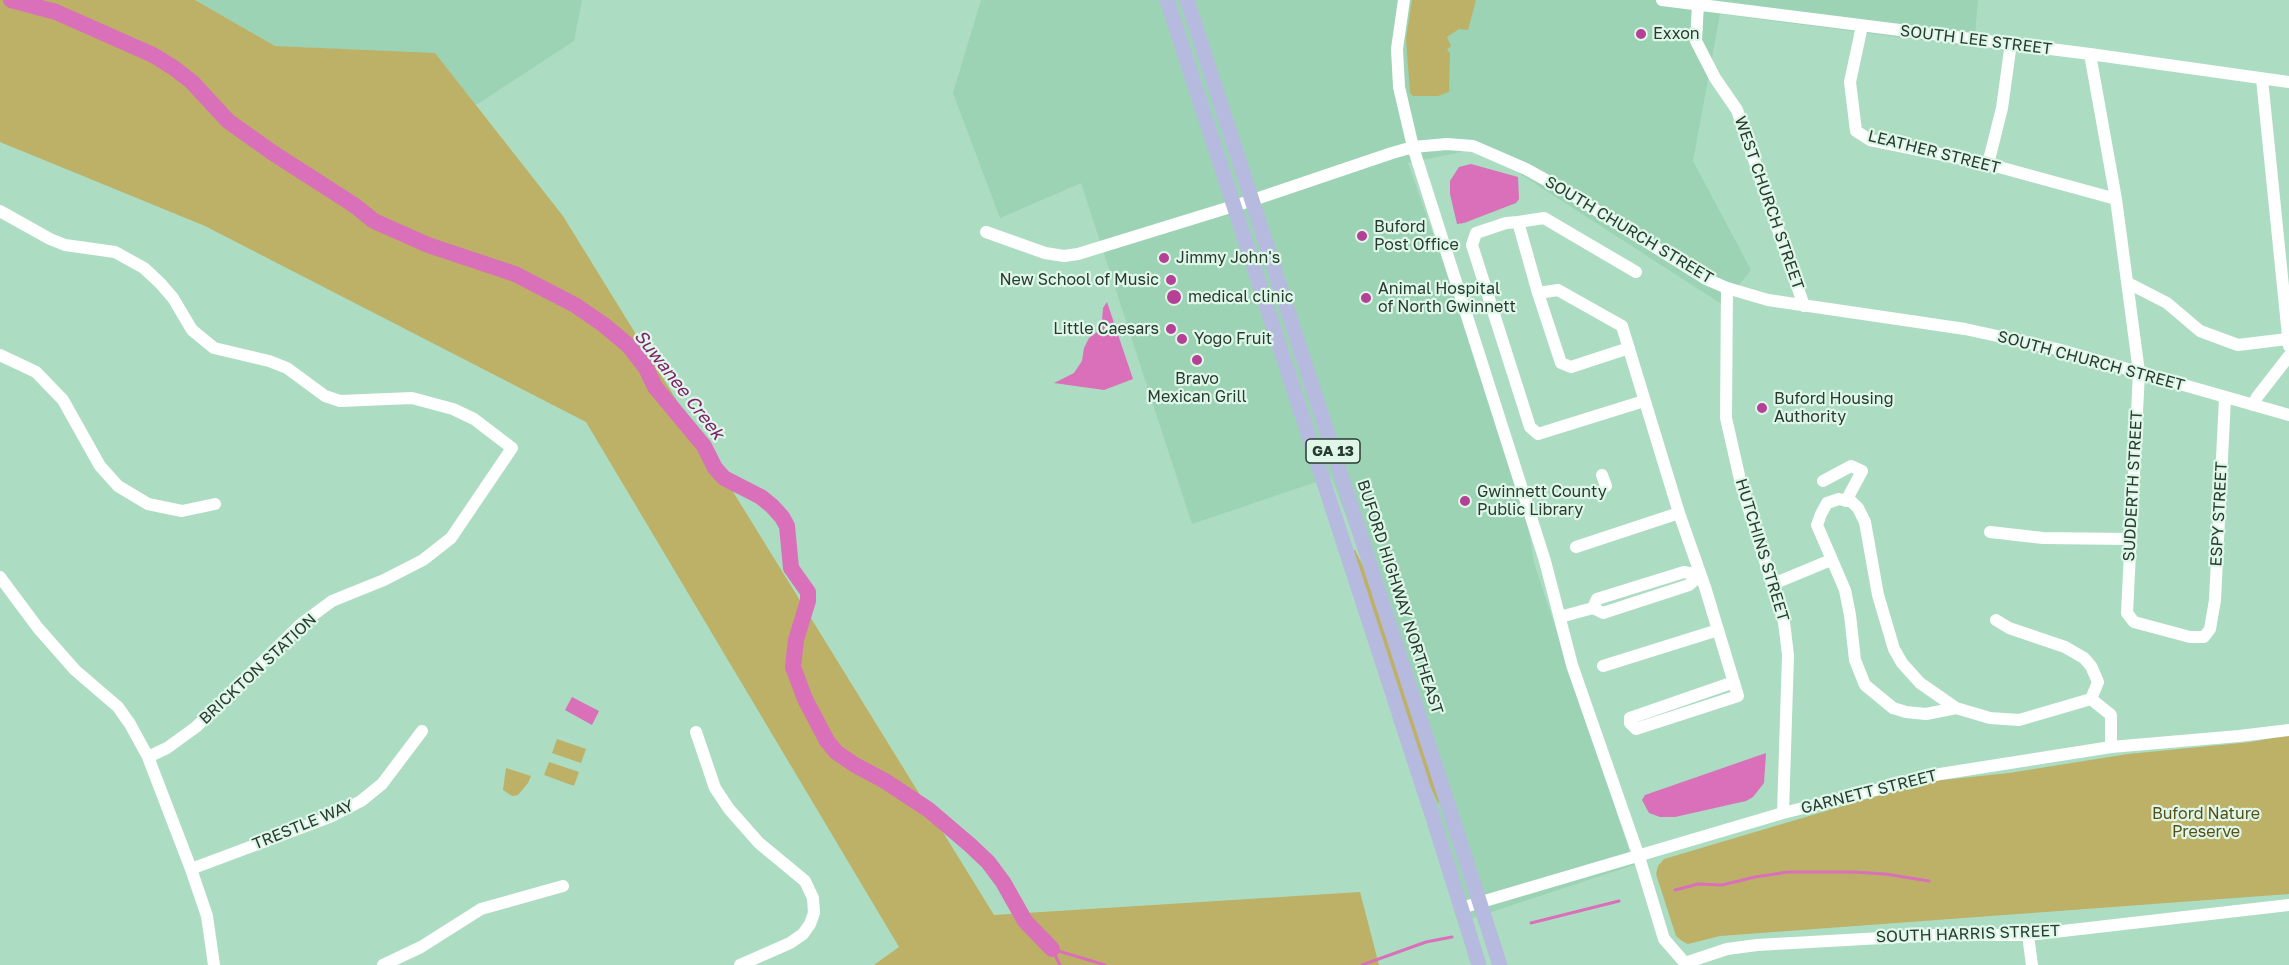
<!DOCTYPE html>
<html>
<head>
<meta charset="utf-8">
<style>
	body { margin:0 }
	canvas { display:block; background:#acdcc1 }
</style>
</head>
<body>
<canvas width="2289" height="965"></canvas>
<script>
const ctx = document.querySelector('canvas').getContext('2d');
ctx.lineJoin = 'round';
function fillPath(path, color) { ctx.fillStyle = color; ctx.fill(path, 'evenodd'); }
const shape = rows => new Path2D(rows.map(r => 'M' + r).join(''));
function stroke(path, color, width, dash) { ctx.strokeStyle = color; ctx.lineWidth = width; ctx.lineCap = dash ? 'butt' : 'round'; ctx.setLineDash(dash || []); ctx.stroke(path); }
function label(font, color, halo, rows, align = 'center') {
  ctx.font = font + ' "Golos Text",sans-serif'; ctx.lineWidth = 4.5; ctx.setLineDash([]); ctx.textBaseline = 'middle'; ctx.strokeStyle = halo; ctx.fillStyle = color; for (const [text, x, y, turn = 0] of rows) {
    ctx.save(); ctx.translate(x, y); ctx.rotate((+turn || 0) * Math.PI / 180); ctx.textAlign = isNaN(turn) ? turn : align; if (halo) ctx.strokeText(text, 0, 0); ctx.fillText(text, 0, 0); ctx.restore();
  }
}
const built = shape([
	[195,0,582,0,574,41,476,105,435,54,275,46],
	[981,0,1978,0,1974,47,1720,14,1693,161,1751,270,1723,305,1480,148,1408,163,1522,486,1534,563,1634,865,1467,920,1363,561,1331,477,1192,524,1081,183,1000,218,953,93]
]);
const green = shape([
	[0,0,195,0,275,46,435,53,563,216,994,915,1360,892,1379,965,874,965,899,947,586,422,205,226,0,142],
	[1412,0,1476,0,1468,30,1459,29,1447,37,1451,46,1447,50,1450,53,1449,92,1438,96,1413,96,1410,93,1406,39],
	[1352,550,1355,550,1366,572,1440,802,1438,803,1426,777],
	[2289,735,2289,894,1720,936,1688,944,1682,941,1676,936,1656,874,1658,866,1664,859,1924,782,2009,773,2128,754,2251,742],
	[557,739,586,749,581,763,552,753],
	[549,762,579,772,574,786,544,775],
	[506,768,531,776,528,783,518,795,512,796,503,790]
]);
const water = shape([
	[1471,164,1518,177,1519,199,1516,203,1464,223,1457,224,1450,194,1450,181,1459,167],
	[1107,302,1133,379,1104,390,1054,383,1074,373,1082,361,1084,348,1089,338,1097,332,1102,321,1103,308],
	[572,697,599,711,592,725,565,710],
	[1766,753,1764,783,1753,797,1746,801,1675,817,1660,817,1649,813,1642,800,1645,795]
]);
const stream = shape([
	[1675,890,1698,884,1722,885,1755,877,1788,872,1854,872,1885,874,1929,881],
	[1531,923,1619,901],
	[1052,949,1105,965],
	[1053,951,1060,965],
	[1362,965,1426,942,1452,937]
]);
const river = shape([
	[11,0,56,12,153,55,174,68,192,82,228,121,273,153,354,205,374,221,428,245,515,274,575,305,604,325,629,346,646,368,655,387,704,446,715,468,724,478,761,497,772,506,782,517,787,526,791,568,808,592,808,601,796,640,793,667,805,699,827,741,836,752,855,765,885,781,929,810,970,845,988,862,1003,882,1025,921,1052,949]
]);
const minor = shape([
	[1404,0,1397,49,1399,87,1413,147,1545,561,1572,665,1639,857,1664,939,1685,963,1727,949,1757,945,1935,935,2028,935,2289,905],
	[1662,0,2090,54,2289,82],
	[1698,4,1696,41,1715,78,1737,110,1804,306],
	[1862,26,1850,82,1856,131,1870,140,1988,164,2116,199],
	[2090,54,2116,199,2139,372,2127,613,2134,622,2190,637,2204,637,2210,629,2215,600,2225,398],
	[2262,79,2289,346],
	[1988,164,2002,108,2011,43],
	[0,211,50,239,65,245,115,252,144,268,160,283,173,298,192,330,214,348,269,361,287,368,325,396,340,401,412,398,453,409,474,419,512,448,451,538,423,560,384,580,332,601,301,624,196,727,167,748,148,757],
	[1518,222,1506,223,1476,233,1472,245,1530,427,1538,434,1644,401],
	[986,232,1045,253,1064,256,1078,254,1250,201,1392,153,1413,147,1447,144,1473,146,1526,169,1564,190,1706,279,1727,288,1768,300,1965,329,2057,349,2289,415],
	[1636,272,1544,218,1518,222,1538,293,1558,290,1622,326,1679,513,1705,587,1738,696,1642,727,1636,729,1630,723,1630,718,1734,682],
	[2128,283,2167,303,2200,331,2238,345,2287,339],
	[1727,288,1726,418,1741,484,1784,622,1788,655,1783,813],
	[1538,293,1561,363,1571,367,1629,348],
	[0,355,36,372,63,400,100,466,118,486,148,504,182,511,215,504],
	[2253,405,2257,397,2289,356],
	[1602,475,1606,486],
	[1823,481,1851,466,1862,471,1846,501],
	[1839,499,1852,502,1858,508,1865,522,1878,595,1894,649,1902,663,1920,683,1956,708,1926,714,1906,712,1893,708,1865,685,1855,660,1850,615,1845,590,1817,525,1821,514,1827,503,1839,499],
	[1990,532,2043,538,2130,539],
	[1576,547,1679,513],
	[0,577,38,628,75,670,118,707,130,724,148,757,191,869,207,916,214,965],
	[1773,584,1831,560],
	[1560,617,1593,608,1603,613,1689,585,1700,575,1684,572,1597,599,1593,608],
	[1996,620,2009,628,2065,647,2084,658,2091,666,2098,682,2091,699,2111,715,2111,747],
	[1603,666,1718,630],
	[1956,708,1990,718,2019,720,2091,699],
	[696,732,715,788,729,809,759,843,805,881,813,898,814,913,810,924,803,934,790,943,740,965],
	[191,869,330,817,361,801,382,784,422,731],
	[1461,908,1783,813,1940,774,2111,747,2239,736,2289,730],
	[2028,935,2032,965],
	[383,965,421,947,481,909,563,886]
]);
const major = shape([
	[1167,0,1434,821,1479,965],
	[1187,0,1500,965]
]);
const markers = [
	[1641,34,6,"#b74097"],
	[1362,236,6,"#b74097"],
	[1164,258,6,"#b74097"],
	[1171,280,6,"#b74097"],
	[1174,297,8,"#b74097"],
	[1366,298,6,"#b74097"],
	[1171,329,6,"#b74097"],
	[1182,339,6,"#b74097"],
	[1197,360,6,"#b74097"],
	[1762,408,6,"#b74097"],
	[1465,501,6,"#b74097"]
];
const shields = [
	[1333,451,54]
];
const shieldNames = [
	["GA 13",1333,451]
];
const poiNames = [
	["Exxon",1653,34],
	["Buford",1374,227],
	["Post Office",1374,245],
	["Jimmy John's",1176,258],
	["New School of Music",1159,280,"right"],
	["Animal Hospital",1378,289],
	["of North Gwinnett",1378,307],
	["medical clinic",1188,297],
	["Little Caesars",1159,329,"right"],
	["Yogo Fruit",1194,339],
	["Bravo",1197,379,"center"],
	["Mexican Grill",1197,397,"center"],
	["Buford Housing",1774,399],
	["Authority",1774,417],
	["Gwinnett County",1477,492],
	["Public Library",1477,510]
];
const streetNames = [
	["SOUTH LEE STREET",1976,40,7],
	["LEATHER STREET",1934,152,14],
	["WEST CHURCH STREET",1769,203,71],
	["SOUTH CHURCH STREET",1629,230,31],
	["SOUTH CHURCH STREET",2091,361,15],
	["SUDDERTH STREET",2133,486,-87],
	["ESPY STREET",2219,514,-87],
	["HUTCHINS STREET",1762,550,73],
	["BUFORD HIGHWAY NORTHEAST",1400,597,72],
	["BRICKTON STATION",258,669,-43],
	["GARNETT STREET",1869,792,-14],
	["TRESTLE WAY",303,825,-22],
	["SOUTH HARRIS STREET",1968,934,-2]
];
const parkNames = [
	["Buford Nature",2206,814],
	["Preserve",2206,832]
];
const waterNames = [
	["Suwanee Creek",679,385,52]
];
fillPath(built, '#9cd3b4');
fillPath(green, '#bdb167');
fillPath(water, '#da6fba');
stroke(stream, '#da6fba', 3);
stroke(river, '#da6fba', 16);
stroke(minor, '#fff', 12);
stroke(major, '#b7badf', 15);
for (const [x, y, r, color] of markers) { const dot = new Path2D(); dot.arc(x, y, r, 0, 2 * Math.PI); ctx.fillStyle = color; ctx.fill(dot); stroke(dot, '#dff7e9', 2); }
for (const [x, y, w] of shields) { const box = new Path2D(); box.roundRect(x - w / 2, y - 12, w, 24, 4.5); ctx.fillStyle = '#dff7e9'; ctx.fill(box); stroke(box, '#283b30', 1.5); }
label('bold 15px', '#283b30', null, shieldNames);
label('16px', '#283b30', '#dff7e9', poiNames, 'left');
label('16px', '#283b30', '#dff7e9', streetNames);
label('16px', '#584f16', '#dff7e9', parkNames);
label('italic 18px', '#7f1f67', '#dff7e9', waterNames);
</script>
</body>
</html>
